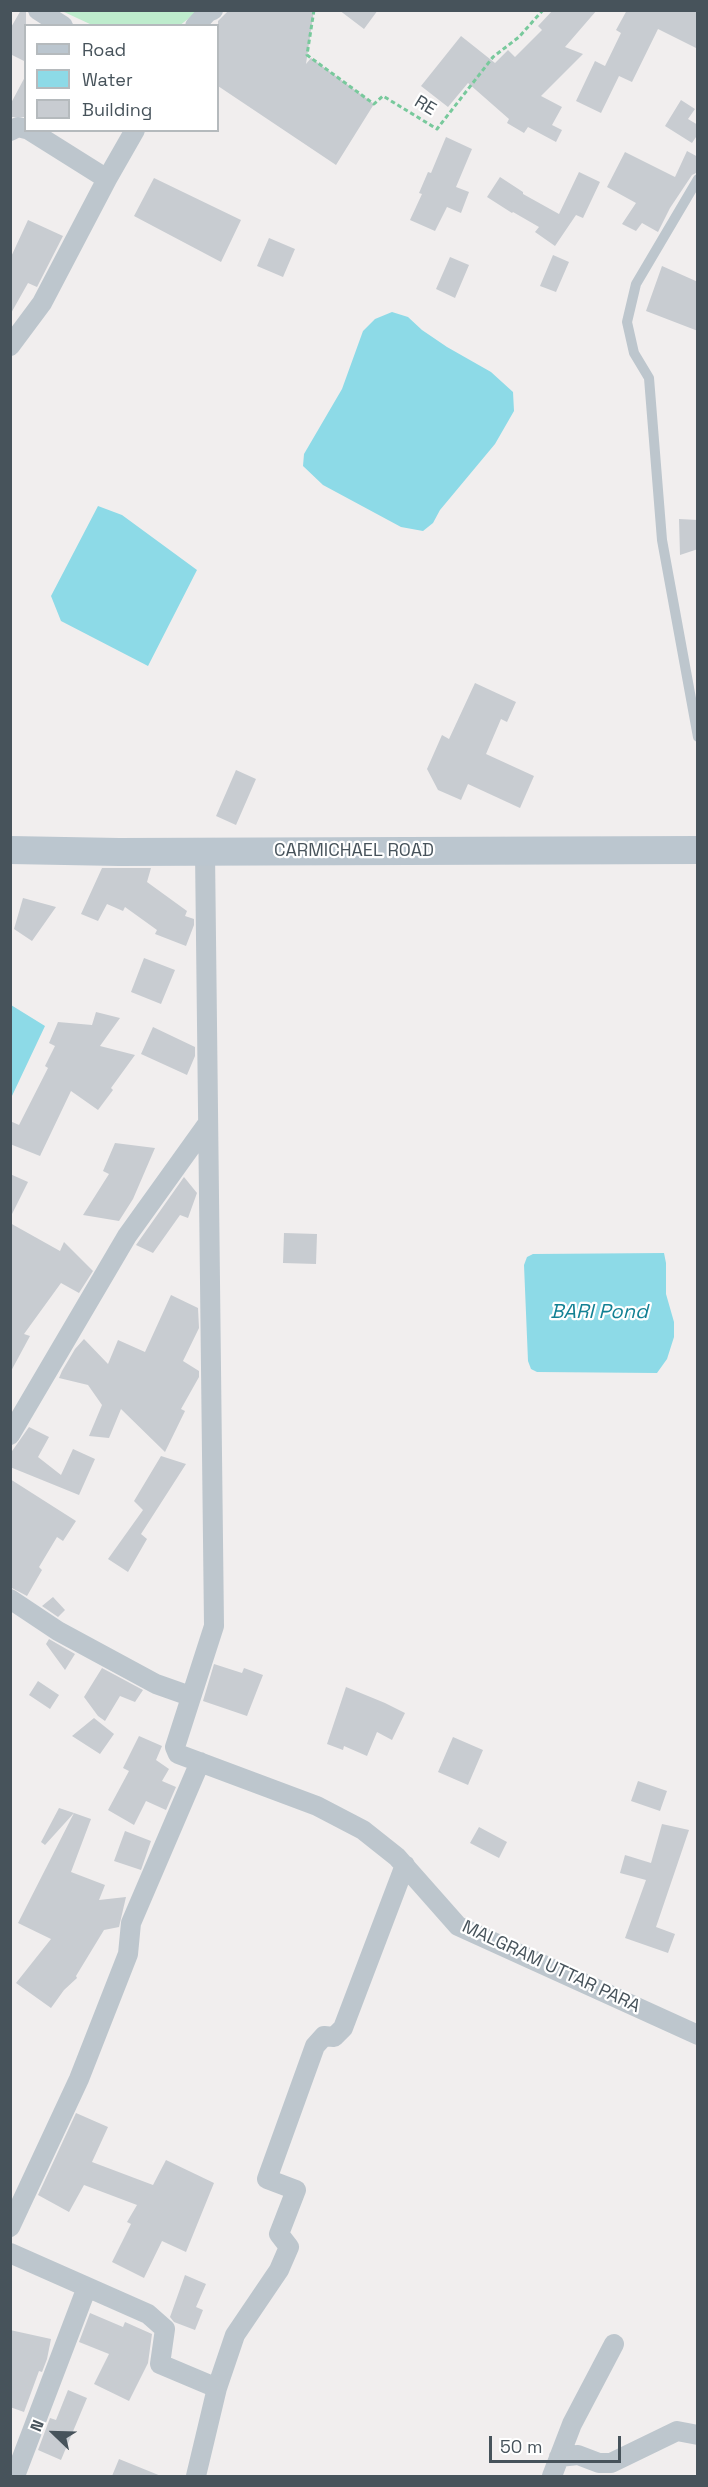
<!DOCTYPE html>
<html>
<head>
<meta charset="utf-8">
<style>
	body { margin:0 }
	#map { position:relative; width:708px; height:2487px; overflow:hidden; background:#f1eeee; font-family:"Space Grotesk",sans-serif }
	canvas { display:block }
	.frame { position:absolute; inset:0; border:12px solid #47535b; pointer-events:none }
	.legend { position:absolute; left:24px; top:24px; width:195px; height:108px; box-sizing:border-box; background:#fff; border:2px solid #b5babd; margin:0; padding:8px 10px; list-style:none; font-size:18px; color:#47535b }
	.legend li { display:flex; align-items:center; gap:12px; height:30px }
	.legend b { width:30px; border:2px solid #b5babd }
	.north { position:absolute; left:24px; top:2403px; width:60px; height:60px; -webkit-text-stroke:4px #fff; paint-order:stroke; rotate:293deg; font-size:16px; font-weight:700; line-height:24px; text-align:center; color:#47535b }
	.north::after { content:''; display:block; margin:auto; width:21px; height:27px; background:#47535b; clip-path:polygon(50% 0,100% 100%,50% 72%,0 100%) }
	.scale { position:absolute; left:489px; top:2436px; width:132px; height:27px; box-sizing:border-box; border:3px solid #47535b; border-top:0; padding-left:8px; font-size:18px; line-height:21px; white-space:nowrap; color:#47535b; -webkit-text-stroke:4px #fff; paint-order:stroke }
</style>
</head>
<body>
<div id="map">
<canvas width="708" height="2487"></canvas>
<div class="frame"></div>
<ul class="legend">
<li><b style="height:8px;background:#bbc6cf"></b>Road</li>
<li><b style="height:16px;background:#8ddae7"></b>Water</li>
<li><b style="height:16px;background:#c8ccd1"></b>Building</li>
</ul>
<div class="north">N</div>
<div class="scale">50 m</div>
</div>
<script>
const ctx = document.querySelector('canvas').getContext('2d');
ctx.lineJoin = 'round';
function fillPath(path, color) { ctx.fillStyle = color; ctx.fill(path, 'evenodd'); }
const shape = rows => new Path2D(rows.map(r => 'M' + r).join(''));
function stroke(path, color, width, dash) { ctx.strokeStyle = color; ctx.lineWidth = width; ctx.lineCap = dash ? 'butt' : 'round'; ctx.setLineDash(dash || []); ctx.stroke(path); }
function label(font, color, halo, rows, align = 'center') {
  ctx.font = font + ' "Space Grotesk",sans-serif'; ctx.lineWidth = 4.5; ctx.setLineDash([]); ctx.textBaseline = 'middle'; ctx.strokeStyle = halo; ctx.fillStyle = color; for (const [text, x, y, turn = 0] of rows) {
    ctx.save(); ctx.translate(x, y); ctx.rotate((+turn || 0) * Math.PI / 180); ctx.textAlign = isNaN(turn) ? turn : align; if (halo) ctx.strokeText(text, 0, 0); ctx.fillText(text, 0, 0); ctx.restore();
  }
}
const green = shape([
	[62,11,198,11,179,26,92,25]
]);
const water = shape([
	[392,312,408,317,422,330,447,347,491,372,513,392,514,411,495,444,440,510,433,523,423,531,401,527,323,485,303,466,304,454,342,389,363,331,375,319],
	[98,506,122,515,197,570,148,666,61,621,51,596],
	[11,1005,45,1026,11,1098],
	[664,1253,666,1263,666,1294,674,1322,674,1337,667,1359,657,1373,537,1372,531,1369,528,1361,524,1265,527,1257,533,1254]
]);
const building = shape([
	[21,10,26,10,26,62,10,54,10,29],
	[229,10,314,10,306,64,311,58,374,104,336,165,218,86,218,21],
	[339,10,378,10,364,29],
	[553,10,597,10,565,47,583,54,541,96,562,107,552,125,562,130,556,142,528,127,524,133,507,123,509,119,468,83,448,107,421,86,461,36,495,63,508,50,515,57,542,30,538,26],
	[627,10,698,10,698,49,658,29,632,82,619,76,601,113,576,101,595,61,605,66,621,33,616,30],
	[26,75,26,117,10,117,10,105],
	[681,100,695,109,688,119,698,125,698,134,692,143,665,126],
	[446,137,472,149,456,187,469,192,461,213,447,207,435,231,410,220,422,194,419,193,428,172,431,173],
	[687,151,698,157,698,172,692,175,670,208,658,232,642,223,636,231,622,224,636,203,607,187,625,152,675,177],
	[579,172,600,182,583,218,576,215,555,246,535,232,539,227,513,212,512,213,487,197,500,177,523,192,523,194,559,214],
	[154,178,241,220,221,262,134,216],
	[28,220,63,236,37,287,28,283,10,315,10,259],
	[269,238,295,249,283,277,257,266],
	[553,255,569,262,556,292,540,286],
	[450,257,469,265,455,298,436,289],
	[662,266,698,282,698,331,646,311],
	[679,519,698,520,698,549,680,555],
	[475,683,516,702,507,722,501,719,486,754,534,776,520,808,468,784,461,800,438,790,427,769,442,735,449,739],
	[236,770,256,779,236,825,216,816],
	[102,868,151,868,147,882,187,911,185,916,194,919,194,925,186,946,155,934,157,930,125,907,123,911,107,904,98,921,81,914],
	[23,898,56,907,32,941,14,929],
	[144,958,175,970,161,1004,131,992],
	[96,1012,120,1018,100,1046,135,1055,111,1088,113,1090,98,1110,71,1091,40,1156,10,1144,10,1121,19,1125,48,1068,45,1066,55,1046,49,1043,58,1022,92,1025],
	[153,1027,195,1047,195,1056,187,1075,141,1054],
	[115,1143,155,1148,133,1199,119,1221,83,1215,109,1174,103,1171],
	[10,1174,28,1182,10,1218],
	[184,1177,197,1193,188,1218,180,1215,153,1253,136,1245],
	[10,1223,60,1251,64,1242,93,1271,79,1293,61,1283,24,1334,30,1336,10,1373],
	[284,1233,317,1234,316,1264,283,1263],
	[171,1295,198,1308,199,1328,183,1361,199,1371,199,1377,181,1409,185,1411,165,1452,121,1409,109,1438,89,1436,102,1405,88,1385,59,1378,62,1371,75,1349,84,1339,108,1364,118,1340,145,1352],
	[29,1427,49,1437,38,1457,61,1475,73,1449,95,1459,79,1495,10,1467,10,1454],
	[161,1456,186,1464,141,1534,147,1539,128,1572,108,1559,143,1510,134,1501],
	[10,1479,76,1521,63,1541,57,1537,39,1567,42,1570,27,1596,10,1587],
	[53,1597,65,1610,58,1617,42,1606],
	[49,1639,75,1654,65,1670,46,1644],
	[214,1664,242,1673,244,1668,263,1675,247,1716,203,1701],
	[102,1668,143,1690,135,1702,120,1696,105,1721,98,1716,84,1697],
	[38,1681,59,1695,50,1709,29,1695],
	[346,1687,385,1703,405,1713,392,1740,377,1732,367,1756,344,1746,343,1750,327,1744],
	[94,1718,114,1734,100,1754,72,1736],
	[139,1736,162,1746,156,1760,169,1769,162,1781,176,1787,166,1810,146,1801,134,1825,108,1810,129,1771,123,1768],
	[453,1737,483,1750,468,1785,438,1772],
	[638,1781,667,1791,660,1811,631,1801],
	[59,1808,74,1813,45,1845,41,1842],
	[74,1813,91,1819,71,1872,105,1885,99,1900,126,1897,119,1927,104,1930,76,1976,77,1978,64,1990,51,2008,16,1983,51,1939,18,1923],
	[662,1824,689,1830,656,1927,675,1934,668,1953,625,1938,646,1880,620,1873,625,1855,651,1863],
	[479,1827,507,1842,499,1858,470,1843],
	[125,1831,151,1841,141,1870,114,1861],
	[76,2113,108,2127,92,2162,153,2185,166,2160,214,2183,186,2252,162,2241,144,2278,112,2262,131,2224,127,2222,137,2205,84,2185,69,2212,38,2195],
	[185,2275,206,2284,196,2307,203,2310,195,2330,174,2322,170,2317],
	[90,2313,123,2327,125,2322,152,2334,148,2363,129,2401,94,2384,109,2354,79,2342],
	[10,2330,51,2339,47,2359,42,2372,39,2371,24,2412,10,2407],
	[68,2390,87,2398,61,2460,38,2450,50,2418,56,2420],
	[119,2459,161,2476,112,2476]
]);
const path = shape([
	[314,10,307,55,374,104,383,96,437,129,493,57,519,37,543,10]
]);
const lane = shape([
	[698,179,636,284,627,322,634,353,649,378,662,540,698,737]
]);
const street = shape([
	[38,10,63,26],
	[195,26,208,12,213,10],
	[29,130,107,179],
	[10,131,18,127,26,129],
	[10,346,42,303,107,179,135,130],
	[205,852,214,1626,175,1747,178,1754,317,1806,363,1830,397,1857,458,1926,698,2035],
	[10,1435,127,1236,208,1123],
	[10,1599,58,1631,156,1684,190,1696],
	[10,2227,79,2079,128,1954,131,1923,200,1762],
	[10,2253,148,2314,165,2329,160,2364,217,2388],
	[559,2457,578,2455,599,2463,611,2463,677,2431,698,2435],
	[15,2476,87,2287],
	[196,2476,217,2388,235,2335,279,2270,289,2247,279,2234,296,2190,267,2179,315,2046,324,2036,334,2037,343,2028,405,1865],
	[552,2476,572,2424,614,2344]
]);
const secondary = shape([
	[10,850,119,852,698,850]
]);
const streetNames = [
	["RE",425,106,31],
	["CARMICHAEL ROAD",354,851],
	["MALGRAM UTTAR PARA",551,1967,25]
];
const waterNames = [
	["BARI Pond",599,1313]
];
fillPath(green, '#beeccd');
fillPath(water, '#8ddae7');
fillPath(building, '#c8ccd1');
stroke(path, '#78c99c', 3, [4.5, 3]);
stroke(lane, '#bdc6cd', 10);
stroke(street, '#bdc6cd', 20);
stroke(secondary, '#bbc6cf', 28);
label('18px', '#47535b', '#fff', streetNames);
label('italic 20px', '#138194', '#fff', waterNames);
</script>
</body>
</html>
